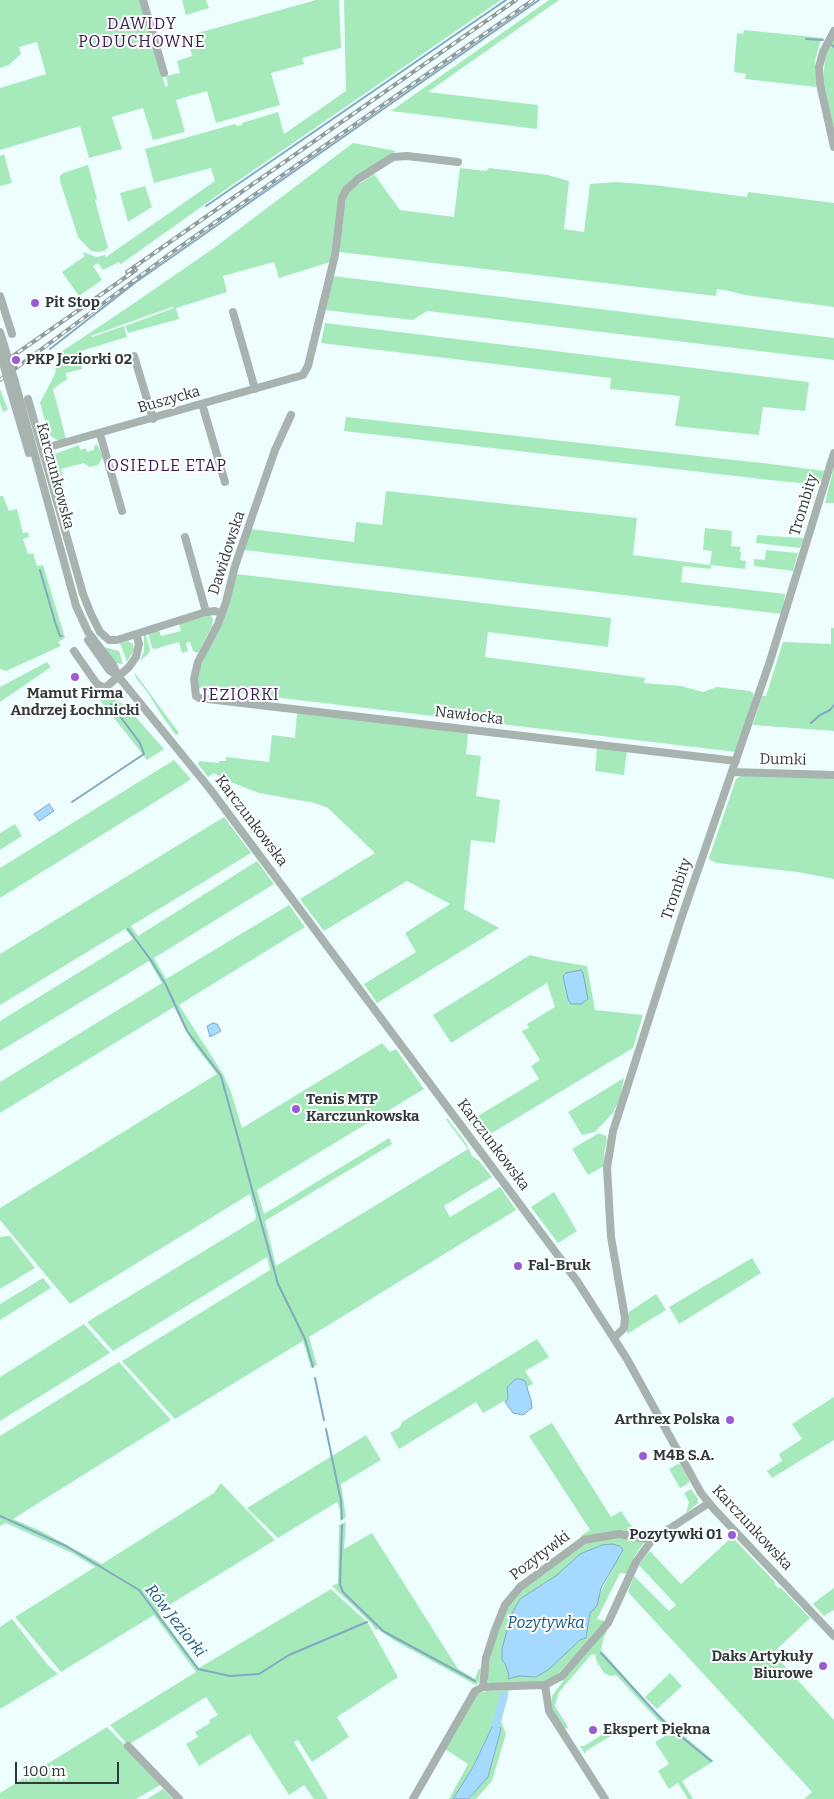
<!DOCTYPE html>
<html>
<head>
<meta charset="utf-8">
<style>
	body { margin:0 }
	#map { position:relative; width:834px; height:1799px; overflow:hidden; background:#eefeff; font-family:Bitter,serif }
	canvas { display:block }
	.scale { position:absolute; left:15px; top:1762px; width:104px; height:22px; box-sizing:border-box; border:2px solid #2f3a3a; border-top:0; padding-left:6px; font-size:15px; line-height:18px; white-space:nowrap; color:#2f3a3a; -webkit-text-stroke:4px #fff; paint-order:stroke }
</style>
</head>
<body>
<div id="map">
<canvas width="834" height="1799"></canvas>
<div class="scale">100 m</div>
</div>
<script>
const ctx = document.querySelector('canvas').getContext('2d');
ctx.lineJoin = 'round';
function fillPath(path, color) { ctx.fillStyle = color; ctx.fill(path, 'evenodd'); }
const shape = rows => new Path2D(rows.map(r => 'M' + r).join(''));
function stroke(path, color, width, dash) { ctx.strokeStyle = color; ctx.lineWidth = width; ctx.lineCap = dash ? 'butt' : 'round'; ctx.setLineDash(dash || []); ctx.stroke(path); }
function label(font, color, halo, rows, align = 'center') {
  ctx.font = font + ' Bitter,serif'; ctx.lineWidth = 4; ctx.setLineDash([]); ctx.textBaseline = 'middle'; ctx.strokeStyle = halo; ctx.fillStyle = color; for (const [text, x, y, turn = 0] of rows) {
    ctx.save(); ctx.translate(x, y); ctx.rotate((+turn || 0) * Math.PI / 180); ctx.textAlign = isNaN(turn) ? turn : align; if (halo) ctx.strokeText(text, 0, 0); ctx.fillText(text, 0, 0); ctx.restore();
  }
}
const green = shape([
	[0,0,142,0,165,86,168,86,166,76,180,73,177,61,192,56,187,36,316,0,339,0,341,48,302,58,304,64,271,73,280,105,216,123,207,91,176,100,185,132,153,140,143,108,112,117,122,149,89,158,80,126,0,150,0,88,46,74,37,42,19,47,21,54,9,65,0,68],
	[182,0,206,0,209,8,186,15],
	[344,0,501,0,232,185,121,264,119,262,103,270,98,263,93,266,102,280,79,296,62,272,85,256,82,252,97,257,105,255,106,257,215,181,211,168,154,183,145,149,235,124,237,126,242,125,242,123,278,112,284,134,346,91],
	[549,0,559,0,428,92,538,105,537,129,391,111],
	[744,30,824,38,820,42,815,61,816,87,745,79,746,74,734,72,737,33,743,34],
	[834,37,834,129,823,80,826,51],
	[353,143,396,151,351,180,341,191,338,202,330,262,279,278,274,262,223,276,227,292,176,308,179,319,128,333,125,326,174,308,172,307,91,336,92,337,124,326,127,337,78,352,82,369,66,373,67,379,53,389,66,439,59,441,49,435,40,403,55,374,57,360,55,356,124,310,214,248],
	[4,154,12,183,0,186,0,156],
	[88,165,97,199,95,200,108,248,104,251,97,252,91,251,78,237,60,181,60,176,63,173],
	[460,168,486,171,489,168,548,175,569,181,564,229,584,232,590,184,616,182,654,185,747,197,748,192,834,203,834,307,745,295,729,291,717,289,716,296,339,252,347,192,374,174,400,210,454,217],
	[145,186,152,207,128,222,120,193],
	[333,276,834,338,834,360,427,311,413,320,324,310],
	[325,323,809,382,805,411,763,407,759,435,675,426,680,396,610,389,611,378,321,343],
	[0,389,8,410,3,412,0,403],
	[346,417,771,464,824,471,820,485,770,480,344,431],
	[97,444,103,457,98,465,89,467,84,463,61,469,64,480,59,481,52,455,79,445,80,450,86,448,87,452,94,450,94,446],
	[834,466,834,503,825,503,832,475],
	[386,491,637,518,633,555,710,565,712,551,703,550,705,528,732,531,731,546,741,547,739,552,741,552,740,560,746,561,745,569,711,565,711,569,683,566,681,582,785,594,782,614,244,550,251,529,354,542,356,522,382,525],
	[0,496,3,496,9,511,17,509,23,533,28,532,29,537,23,539,28,554,33,553,37,566,43,565,65,638,58,642,61,646,6,671,0,669],
	[757,535,771,536,804,538,800,548,756,543],
	[766,550,798,553,793,571,754,566,754,559,765,560],
	[236,574,611,618,608,647,488,632,485,657,645,678,644,683,681,686,703,692,717,687,750,691,753,693,753,698,736,752,197,688,200,669],
	[210,615,213,619,212,626,198,653,193,651,190,642,186,643,188,651,182,653,179,642,155,649,152,648,148,633,159,630,161,636,181,631,179,624],
	[831,628,834,628,834,731,753,725,762,696,766,696,783,642,831,644],
	[144,634,146,635,150,649,149,653,140,661,144,651],
	[128,641,133,644,134,650,127,662,120,643],
	[104,647,119,651,123,664,116,663],
	[47,662,51,667,0,702,0,687],
	[134,672,151,695,179,733,176,735,162,716,148,693,136,678],
	[110,694,116,700,126,706,164,749,147,760,100,700],
	[297,713,468,733,466,754,481,756,476,796,500,800,495,843,471,840,464,909,499,928,377,1003,364,984,416,952,405,933,450,904,407,881,324,931,300,899,375,853,328,808,315,803,259,793,228,781,214,773,208,777,198,764,199,761,219,763,219,761,226,761,226,757,269,762,272,735,295,738],
	[597,748,627,750,624,775,595,771],
	[174,760,191,779,184,784,0,898,0,868],
	[744,774,834,777,834,879,797,872,717,863,710,860,709,858,736,779],
	[224,817,251,853,131,926,138,936,257,861,274,884,154,958,166,979,289,905,305,927,179,1005,223,1074,231,1092,242,1128,382,1043,390,1052,396,1049,424,1089,257,1190,264,1214,389,1138,392,1144,265,1221,276,1266,468,1149,446,1119,447,1118,466,1143,472,1156,479,1161,492,1177,444,1206,450,1217,500,1187,516,1210,309,1337,317,1365,311,1368,303,1341,175,1419,122,1361,270,1270,267,1257,113,1351,87,1322,255,1220,256,1216,250,1194,70,1304,0,1220,0,1208,217,1074,192,1042,174,1007,0,1113,0,1082,162,983,149,961,0,1051,0,1021,133,939,125,929,0,1005,0,954],
	[15,824,22,836,0,850,0,833],
	[530,955,551,960,587,966,595,1010,643,1015,633,1048,482,1139,468,1122,539,1079,531,1066,540,1060,522,1031,529,1028,527,1024,555,1007,547,983,451,1043,433,1015],
	[624,1078,620,1098,613,1113,595,1132,582,1135,568,1112],
	[599,1133,606,1136,607,1141,604,1153,606,1165,588,1175,572,1149],
	[554,1192,577,1231,558,1243,531,1207],
	[6,1236,10,1236,35,1268,0,1289,0,1237],
	[752,1258,761,1273,679,1324,669,1307],
	[43,1278,51,1288,0,1320,0,1304],
	[656,1294,666,1310,627,1334,629,1312],
	[84,1324,110,1353,0,1421,0,1377],
	[537,1339,549,1357,525,1371,533,1384,527,1387,525,1381,508,1394,508,1399,505,1402,504,1401,483,1413,476,1402,399,1449,390,1433,400,1427,402,1422],
	[119,1362,171,1420,13,1519,41,1531,102,1564,214,1493,221,1483,275,1540,158,1612,199,1668,331,1589,368,1623,398,1677,337,1717,349,1737,312,1762,298,1740,294,1742,328,1799,314,1799,304,1785,289,1795,250,1734,199,1766,186,1744,198,1737,195,1732,210,1723,209,1720,218,1715,206,1697,128,1745,110,1725,196,1672,154,1615,61,1672,15,1617,95,1567,72,1553,6,1523,0,1526,0,1436],
	[834,1397,834,1440,772,1478,767,1471,782,1461,779,1454,802,1439,792,1424],
	[552,1423,611,1517,621,1511,629,1523,634,1528,646,1535,657,1534,652,1537,582,1538,581,1536,590,1530,529,1436],
	[366,1435,381,1460,341,1484,346,1517,340,1521,340,1510,337,1502,278,1538,247,1508],
	[678,1464,681,1465,689,1480,689,1483,680,1488,669,1469],
	[691,1489,698,1499,698,1503,686,1513,689,1502,684,1493],
	[346,1522,344,1549,372,1533,458,1669,475,1679,478,1670,481,1668,479,1682,476,1685,395,1641,378,1629,376,1630,370,1622,332,1586,338,1583,339,1525],
	[616,1536,644,1542,644,1543,634,1557,628,1574,620,1573,597,1619,605,1621,600,1629,555,1677,544,1682,489,1685,487,1677,493,1644,499,1627,513,1597,585,1542],
	[602,1545,620,1546,622,1550,590,1613,586,1638,580,1640,548,1670,536,1677,519,1676,508,1679,509,1675,505,1663,507,1625,511,1615,520,1599,557,1575,580,1554],
	[732,1537,775,1582,775,1584,778,1588,781,1588,810,1618,773,1653,834,1720,834,1799,804,1799,812,1792,628,1592,634,1576,669,1611,676,1605,639,1565,648,1553,650,1551,681,1584],
	[834,1588,834,1610,824,1616,813,1604,815,1602],
	[12,1619,47,1664,58,1674,0,1709,0,1627],
	[604,1630,607,1631,604,1637,601,1650,657,1713,714,1761,682,1781,693,1799,688,1799,678,1783,669,1789,658,1771,669,1764,655,1742,670,1733,616,1675,610,1676,604,1673,597,1662,595,1654,591,1655,559,1692,555,1706,568,1727,564,1730,552,1710,552,1696,568,1674,592,1647],
	[670,1673,682,1686,657,1709,645,1697],
	[509,1690,501,1721,506,1734,492,1781,476,1799,468,1799,488,1777,501,1729,499,1726,493,1725,465,1782,453,1799,449,1799,468,1764,445,1749,477,1694,487,1691],
	[616,1726,619,1731,586,1751,585,1754,580,1746,584,1746],
	[107,1727,162,1784,136,1799,0,1799,0,1793],
	[163,1789,173,1799,147,1799]
]);
const water = shape([
	[49,804,54,811,39,821,34,814,49,804],
	[581,970,583,973,588,999,581,1004,571,1004,568,999,563,976,566,973,581,970],
	[213,1023,217,1024,221,1031,210,1037,207,1026,213,1023],
	[516,1379,520,1379,525,1381,531,1400,532,1408,523,1415,513,1413,505,1402,508,1399,507,1387,516,1379],
	[612,1544,620,1546,623,1550,601,1588,597,1606,590,1613,586,1638,580,1640,548,1670,536,1677,519,1676,508,1679,509,1675,505,1663,502,1660,502,1649,511,1615,520,1599,557,1575,580,1554,602,1545,612,1544],
	[496,1724,501,1729,488,1777,468,1799,453,1799,473,1767,493,1725,496,1724]
]);
const stream = shape([
	[806,39,823,40],
	[832,45,834,47],
	[206,206,506,0],
	[50,349,136,282,539,0],
	[40,570,55,622,60,636,62,636],
	[811,723,820,715,830,710,834,705],
	[72,802,144,754,140,743,111,704],
	[128,929,150,959,166,985,187,1031,221,1076,278,1284,305,1339,313,1367],
	[315,1378,324,1420],
	[326,1429,341,1501,342,1519],
	[0,1516,66,1546,139,1590,198,1669,230,1676,259,1674,289,1655,367,1622],
	[342,1525,340,1585,343,1592,383,1631,475,1681],
	[601,1653,667,1725,711,1761]
]);
const canal = shape([
	[496,1724,504,1696]
]);
const minor = shape([
	[143,0,164,73],
	[834,31,823,52,819,67,820,84,834,147],
	[0,296,12,334],
	[233,312,255,389],
	[0,332,4,345],
	[134,356,153,419],
	[15,382,76,606,88,632,113,665,118,676,210,789,577,1281,627,1359,701,1493,714,1509,834,1636],
	[9,385,29,453],
	[28,399,83,594,91,614,100,632,109,640,117,640,206,612,215,611,221,613],
	[202,404,225,482],
	[291,415,275,450,235,566,226,602,218,624,198,662,194,679,196,696,199,698,736,761],
	[100,434,122,511],
	[42,449,303,375,308,366,335,255,342,198,346,190,358,179,393,157,407,156,458,162],
	[185,537,206,612],
	[88,640,109,670,117,675],
	[74,651,97,684,105,688,129,667,136,657,139,644,136,634],
	[732,772,834,775],
	[614,1338,624,1328,625,1318,611,1237,607,1168,613,1131,681,919,770,661,834,453],
	[545,1685,549,1711,605,1799],
	[483,1687,486,1658,495,1630,505,1605,520,1587,584,1540,619,1534,652,1540],
	[128,1746,179,1799],
	[413,1799,475,1691,483,1687,545,1685,562,1676,608,1623,636,1562,652,1540,709,1503]
]);
const rail = shape([
	[127,272,516,0],
	[0,365,136,270],
	[0,380,167,256,533,0]
]);
const minorBridge = shape([
	[4,345,15,382],
	[0,351,9,385]
]);
const markers = [
	[35,303,5,"#985cd4"],
	[16,360,5,"#985cd4"],
	[75,677,5,"#985cd4"],
	[296,1109,5,"#985cd4"],
	[518,1266,5,"#985cd4"],
	[730,1420,5,"#985cd4"],
	[643,1456,5,"#985cd4"],
	[732,1535,5,"#985cd4"],
	[823,1666,5,"#985cd4"],
	[593,1730,5,"#985cd4"]
];
const poiNames = [
	["Pit Stop",45,303],
	["PKP Jeziorki 02",26,360],
	["Mamut Firma",75,694,"center"],
	["Andrzej Łochnicki",75,711,"center"],
	["Tenis MTP",306,1100],
	["Karczunkowska",306,1117],
	["Fal-Bruk",528,1266],
	["Arthrex Polska",720,1420,"right"],
	["M4B S.A.",653,1456],
	["Pozytywki 01",722,1535,"right"],
	["Daks Artykuły",813,1657,"right"],
	["Biurowe",813,1674,"right"],
	["Ekspert Piękna",603,1730]
];
const streetNames = [
	["Buszycka",169,400,-16],
	["Karczunkowska",55,476,75],
	["Trombity",804,505,-73],
	["Dawidowska",227,553,-72],
	["Nawłocka",469,716,7],
	["Dumki",783,760,1],
	["Karczunkowska",251,821,53],
	["Trombity",677,889,-71],
	["Karczunkowska",493,1145,53],
	["Karczunkowska",752,1528,47],
	["Pozytywki",540,1556,-37]
];
const neighbourhoodNames = [
	["DAWIDY",142,25],
	["PODUCHOWNE",142,43],
	["OSIEDLE ETAP",167,467],
	["JEZIORKI",241,696]
];
const waterNames = [
	["Rów Jeziorki",175,1621,52],
	["Pozytywka",546,1624]
];
fillPath(green, '#a6e9bb');
fillPath(water, '#a6d9fe');
stroke(water, '#82a9c3', 1);
stroke(stream, '#82a9c3', 2);
stroke(canal, '#a6d9fe', 8);
stroke(minor, '#a8b3b0', 8);
stroke(rail, '#909d9e', 4);
stroke(rail, '#fff', 2, [5.5]);
stroke(minorBridge, '#a8b3b0', 8);
for (const [x, y, r, color] of markers) { const dot = new Path2D(); dot.arc(x, y, r, 0, 2 * Math.PI); ctx.fillStyle = color; ctx.fill(dot); stroke(dot, '#fff', 2); }
label('bold 15px', '#2f3a3a', '#fff', poiNames, 'left');
label('15px', '#2f3a3a', '#fff', streetNames);
ctx.letterSpacing = '1px';
label('16px', '#381b54', '#fff', neighbourhoodNames);
ctx.letterSpacing = '0px';
label('italic 16px', '#145981', '#fff', waterNames);
</script>
</body>
</html>
